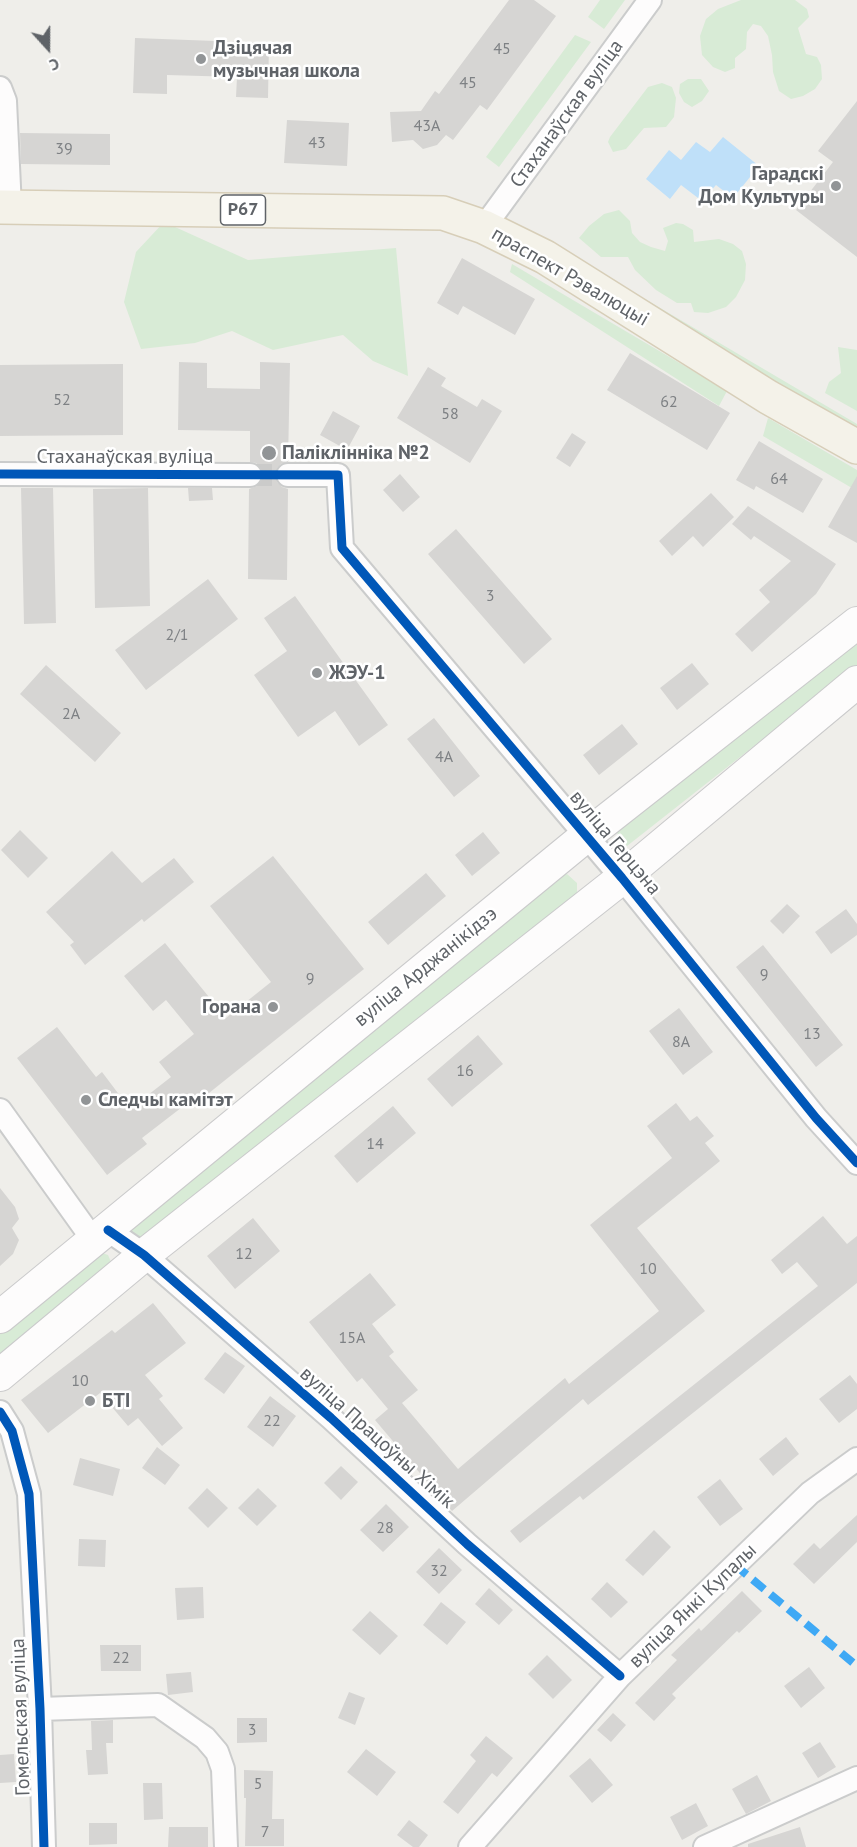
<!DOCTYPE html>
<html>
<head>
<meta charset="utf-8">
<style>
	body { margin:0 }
	#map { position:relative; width:857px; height:1847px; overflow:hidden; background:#efeeea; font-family:"PT Sans",sans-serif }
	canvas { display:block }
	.north { position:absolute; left:18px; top:18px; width:60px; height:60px; -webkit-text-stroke:4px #fff; paint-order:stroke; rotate:159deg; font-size:16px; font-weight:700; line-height:24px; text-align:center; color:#5f6368 }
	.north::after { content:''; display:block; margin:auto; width:21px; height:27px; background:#5f6368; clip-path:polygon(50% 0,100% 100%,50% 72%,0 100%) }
</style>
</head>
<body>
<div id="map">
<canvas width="857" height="1847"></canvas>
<div class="north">С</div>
</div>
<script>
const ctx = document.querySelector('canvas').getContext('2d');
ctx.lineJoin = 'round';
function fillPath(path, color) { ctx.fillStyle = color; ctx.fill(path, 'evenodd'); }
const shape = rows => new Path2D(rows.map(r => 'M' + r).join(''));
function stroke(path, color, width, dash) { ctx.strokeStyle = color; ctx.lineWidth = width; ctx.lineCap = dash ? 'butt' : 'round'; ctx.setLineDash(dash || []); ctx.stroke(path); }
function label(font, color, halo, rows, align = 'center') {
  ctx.font = font + ' "PT Sans",sans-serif'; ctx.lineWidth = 5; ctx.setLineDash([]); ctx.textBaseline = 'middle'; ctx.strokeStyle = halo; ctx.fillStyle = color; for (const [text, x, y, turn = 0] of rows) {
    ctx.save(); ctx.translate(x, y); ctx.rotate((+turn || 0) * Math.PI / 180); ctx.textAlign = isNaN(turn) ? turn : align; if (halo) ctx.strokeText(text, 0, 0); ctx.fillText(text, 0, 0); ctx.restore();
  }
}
const green = shape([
	[600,0,625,0,604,29,588,17],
	[741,0,795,0,807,9,809,17,798,28,806,54,817,57,821,65,822,79,815,89,803,96,791,99,779,91,773,72,772,55,768,36,761,26,753,24,747,32,746,49,735,58,735,68,725,72,713,67,702,55,700,36,706,19,718,9],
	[575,35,591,42,499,167,486,157],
	[688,79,701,79,709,91,702,101,692,107,684,102,679,93,680,84],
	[662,83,672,87,676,98,674,117,666,127,644,128,626,149,613,152,608,142,610,137,648,87],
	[619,210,630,221,632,233,640,242,651,247,665,251,668,241,663,228,676,223,683,224,693,230,694,242,719,239,733,244,742,251,746,264,745,280,736,297,726,307,708,313,694,312,691,303,677,303,656,290,635,270,628,257,601,257,579,238,589,226,604,214],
	[164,222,248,260,396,248,408,376,373,361,343,335,273,350,232,331,195,343,141,349,124,302,136,252],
	[512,264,727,391,719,406,510,272],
	[611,279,857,424,857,430,608,284],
	[838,347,857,350,857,411,825,393,829,382,841,373],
	[768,418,857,470,857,491,763,436],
	[857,638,857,665,627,846,614,829],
	[567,874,577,883,577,897,145,1241,129,1238,126,1224,558,877],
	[102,1253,108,1255,112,1264,0,1363,0,1329]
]);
const water = shape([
	[723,137,759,166,733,198,716,185,702,201,681,185,670,199,646,179,669,150,681,160,696,142,710,152]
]);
const building = shape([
	[509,0,534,0,556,16,487,110,480,105,453,140,446,135,437,145,423,149,413,140,392,142,390,112,421,111,435,91,439,94],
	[135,38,269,43,268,98,236,97,237,77,167,75,167,94,133,93],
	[857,101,857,257,796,210,833,162,818,151],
	[287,120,349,123,347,166,284,163],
	[20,133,110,134,110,165,21,164],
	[462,258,535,299,515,335,463,306,458,315,437,303],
	[630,353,730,413,707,450,607,390],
	[179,362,207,363,207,388,260,389,260,362,290,363,288,462,281,464,277,468,275,474,277,482,282,487,288,489,287,580,248,579,249,489,257,486,262,481,263,476,261,468,256,463,250,462,250,431,178,430],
	[123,364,123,435,0,436,0,365],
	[428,367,446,378,441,386,477,407,482,399,502,411,470,463,397,418],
	[333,411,360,426,347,450,320,435],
	[572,433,586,442,570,467,556,458],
	[759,441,823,479,803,513,756,486,754,490,736,480],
	[400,474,420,497,403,512,383,490],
	[857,476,857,543,828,527],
	[21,488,53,488,56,623,24,624],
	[148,488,150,606,95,608,93,489],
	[188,488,212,488,213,500,189,501],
	[711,493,734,517,703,547,693,536,672,556,659,541],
	[748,506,836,564,816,594,752,652,735,634,770,602,759,590,791,561,754,536,751,540,732,524],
	[456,529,552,639,524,664,428,554],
	[208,579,238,619,146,690,115,650],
	[295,596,388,725,359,746,335,711,298,737,254,675,287,651,264,618],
	[692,663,709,684,677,710,660,688],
	[46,665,121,733,95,762,20,694],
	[434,718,480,776,454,797,407,739],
	[622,724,638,744,599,775,583,755],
	[20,830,48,858,28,878,1,850],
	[483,832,500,853,472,876,455,855],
	[112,851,142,883,174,858,194,882,144,922,142,919,85,965,70,945,74,942,46,912],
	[273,856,364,969,194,1105,190,1101,142,1138,147,1144,107,1175,17,1058,57,1027,96,1077,102,1072,130,1109,171,1077,159,1062,194,1034,166,1000,153,1011,124,976,165,943,226,1018,271,982,210,906],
	[426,873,446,896,388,945,368,922],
	[787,904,800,916,783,934,770,921],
	[846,909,857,924,857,935,831,954,815,932],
	[763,945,843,1045,816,1067,736,967],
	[679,1008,713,1052,683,1075,649,1031],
	[478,1035,503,1064,452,1107,427,1079],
	[676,1103,690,1121,697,1116,714,1136,705,1143,720,1161,637,1228,705,1311,588,1405,583,1399,452,1511,375,1420,388,1409,362,1378,357,1382,309,1322,370,1273,396,1305,372,1324,394,1352,389,1356,418,1390,402,1403,458,1469,565,1378,569,1384,659,1311,590,1225,672,1158,647,1126],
	[393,1106,416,1133,357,1183,334,1156],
	[0,1188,15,1207,19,1219,12,1228,19,1240,13,1254,0,1266],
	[823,1216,847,1244,857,1236,857,1283,583,1500,580,1496,520,1543,510,1531,818,1286,797,1262,782,1274,771,1260],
	[253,1218,280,1251,235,1289,207,1256],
	[153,1303,186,1343,145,1375,163,1396,159,1399,183,1428,162,1446,138,1418,128,1426,100,1393,48,1433,21,1400,112,1330,115,1333],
	[225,1352,245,1366,224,1394,204,1379],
	[850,1375,857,1384,857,1409,839,1423,819,1399],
	[270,1396,296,1416,273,1447,247,1427],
	[786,1437,799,1454,773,1476,759,1459],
	[157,1447,180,1465,165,1485,142,1468],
	[80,1458,120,1469,113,1496,73,1485],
	[341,1466,358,1482,341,1500,324,1483],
	[720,1479,743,1509,720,1526,697,1497],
	[207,1488,228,1508,208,1528,188,1508],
	[258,1488,277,1506,257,1526,238,1508],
	[386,1504,409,1527,383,1552,360,1530],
	[857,1515,857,1542,814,1584,793,1564,814,1543,820,1549],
	[654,1530,671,1547,643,1576,625,1560],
	[79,1539,106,1540,105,1567,78,1566],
	[439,1548,462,1570,439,1594,416,1572],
	[607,1582,628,1602,611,1618,591,1599],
	[203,1587,204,1618,177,1620,175,1588],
	[489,1588,513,1610,499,1625,475,1604],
	[742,1591,762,1611,739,1633,737,1631,672,1694,676,1698,654,1721,635,1703,677,1660,671,1655,699,1628,701,1631],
	[441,1602,466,1622,447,1645,423,1625],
	[370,1611,398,1636,380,1655,352,1630],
	[100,1645,141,1645,141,1671,101,1671],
	[547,1655,572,1680,553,1699,528,1674],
	[809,1667,825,1688,801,1708,784,1686],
	[191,1672,193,1692,168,1695,166,1674],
	[349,1692,365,1698,355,1725,338,1718],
	[613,1713,626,1725,611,1742,597,1730],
	[237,1718,267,1718,267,1742,237,1743],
	[113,1720,113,1743,106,1743,108,1774,88,1775,86,1750,92,1750,91,1721],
	[486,1736,513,1758,497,1777,492,1773,458,1814,443,1802,476,1761,470,1755],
	[820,1742,836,1767,818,1778,802,1753],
	[366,1749,396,1772,377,1796,347,1772],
	[14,1754,16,1782,0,1783,0,1755],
	[590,1758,613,1785,592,1803,569,1776],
	[244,1770,273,1771,272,1819,284,1819,284,1846,245,1846,246,1798,244,1798],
	[757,1775,771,1801,746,1814,732,1789],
	[143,1783,162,1783,163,1819,144,1820],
	[696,1803,708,1826,682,1840,670,1817],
	[409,1820,428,1835,419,1847,413,1847,397,1835],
	[89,1823,117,1823,117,1844,89,1845],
	[169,1827,208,1827,208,1847,168,1847],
	[800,1827,806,1847,748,1847,748,1844]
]);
const streetTunnel = shape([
	[250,475,288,475]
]);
const street = shape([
	[0,88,5,101,10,208],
	[484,227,650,0],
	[0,474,250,475],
	[288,475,338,475,342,548,622,878,816,1118,857,1163],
	[0,1110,94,1241],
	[108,1230,144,1255,331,1418,467,1544,620,1676],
	[0,1412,12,1431,29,1494,40,1709,44,1847],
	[40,1709,158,1705,205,1738,217,1752,223,1769,226,1847],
	[470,1847,620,1676,810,1493,857,1459],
	[705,1847,857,1778]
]);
const secondary = shape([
	[0,1317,586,836,857,623],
	[0,1375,144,1255,622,878,857,682]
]);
const primary = shape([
	[0,207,443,213,484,227,545,257,768,397,857,447]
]);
const quiet = shape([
	[735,1565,857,1666]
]);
const cycleway = shape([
	[0,474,338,475,342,548,622,878,816,1118,857,1163],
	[108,1230,144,1255,331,1418,467,1544,620,1676],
	[0,1412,12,1431,29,1494,40,1709,44,1847]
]);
const markers = [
	[201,59,6,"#919496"],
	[836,186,6,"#919496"],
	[269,453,8,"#919496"],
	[317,673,6,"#919496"],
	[273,1007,6,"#919496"],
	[86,1100,6,"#919496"],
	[90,1401,6,"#919496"]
];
const numberNames = [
	["45",502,49],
	["45",468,83],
	["43А",427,126],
	["43",317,143],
	["39",64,149],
	["52",62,400],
	["62",669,402],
	["58",450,414],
	["64",779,479],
	["3",490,596],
	["2/1",177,635],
	["2А",71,714],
	["4А",444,757],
	["9",764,975],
	["9",310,979],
	["13",812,1034],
	["8А",681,1042],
	["16",465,1071],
	["14",375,1144],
	["12",244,1254],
	["10",648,1269],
	["15А",352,1338],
	["10",80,1381],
	["22",272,1421],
	["28",385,1528],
	["32",439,1571],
	["22",121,1658],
	["3",252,1730],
	["5",258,1784],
	["7",265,1832]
];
const shields = [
	[243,210,45]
];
const shieldNames = [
	["Р67",243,210]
];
const poiNames = [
	["Дзіцячая",213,48],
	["музычная школа",213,71],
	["Гарадскі",824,174,"right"],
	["Дом Культуры",824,197,"right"],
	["Паліклінніка №2",282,453],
	["ЖЭУ-1",329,673],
	["Горана",261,1007,"right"],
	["Следчы камітэт",98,1100],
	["БТІ",102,1401]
];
const streetNames = [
	["Стаханаўская вуліца",567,114,-54],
	["праспект Рэвалюцыі",570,277,30],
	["Стаханаўская вуліца",125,457],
	["вуліца Герцэна",615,843,50],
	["вуліца Арджанікідзэ",426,967,-39],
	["вуліца Працоўны Хімік",377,1438,42],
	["вуліца Янкі Купалы",693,1606,-44],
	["Гомельская вуліца",21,1717,-92]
];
fillPath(green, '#d8ebd6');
fillPath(water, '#bfe0f9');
fillPath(building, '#d6d5d3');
stroke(streetTunnel, '#cbcbca', 22, [22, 11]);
stroke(street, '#cbcccc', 26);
stroke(secondary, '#cacacb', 34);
stroke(primary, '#d7ceb8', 36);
stroke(street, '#fdfcfc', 22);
stroke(secondary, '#fdfcfc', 32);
stroke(primary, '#f4f2e9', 33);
stroke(quiet, '#3fa9f5', 8, [15, 8]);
stroke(cycleway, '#0057b8', 9);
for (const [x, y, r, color] of markers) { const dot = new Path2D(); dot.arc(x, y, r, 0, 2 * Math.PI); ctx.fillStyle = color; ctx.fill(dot); stroke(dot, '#fff', 2); }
label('16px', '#7e8184', null, numberNames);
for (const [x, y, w] of shields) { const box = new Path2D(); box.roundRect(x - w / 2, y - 15, w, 30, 4.5); ctx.fillStyle = '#fff'; ctx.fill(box); stroke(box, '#5f6368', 1.5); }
label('bold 18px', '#5f6368', null, shieldNames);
label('bold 20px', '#5f6368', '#fff', poiNames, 'left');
label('20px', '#5f6368', '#fff', streetNames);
</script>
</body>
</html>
